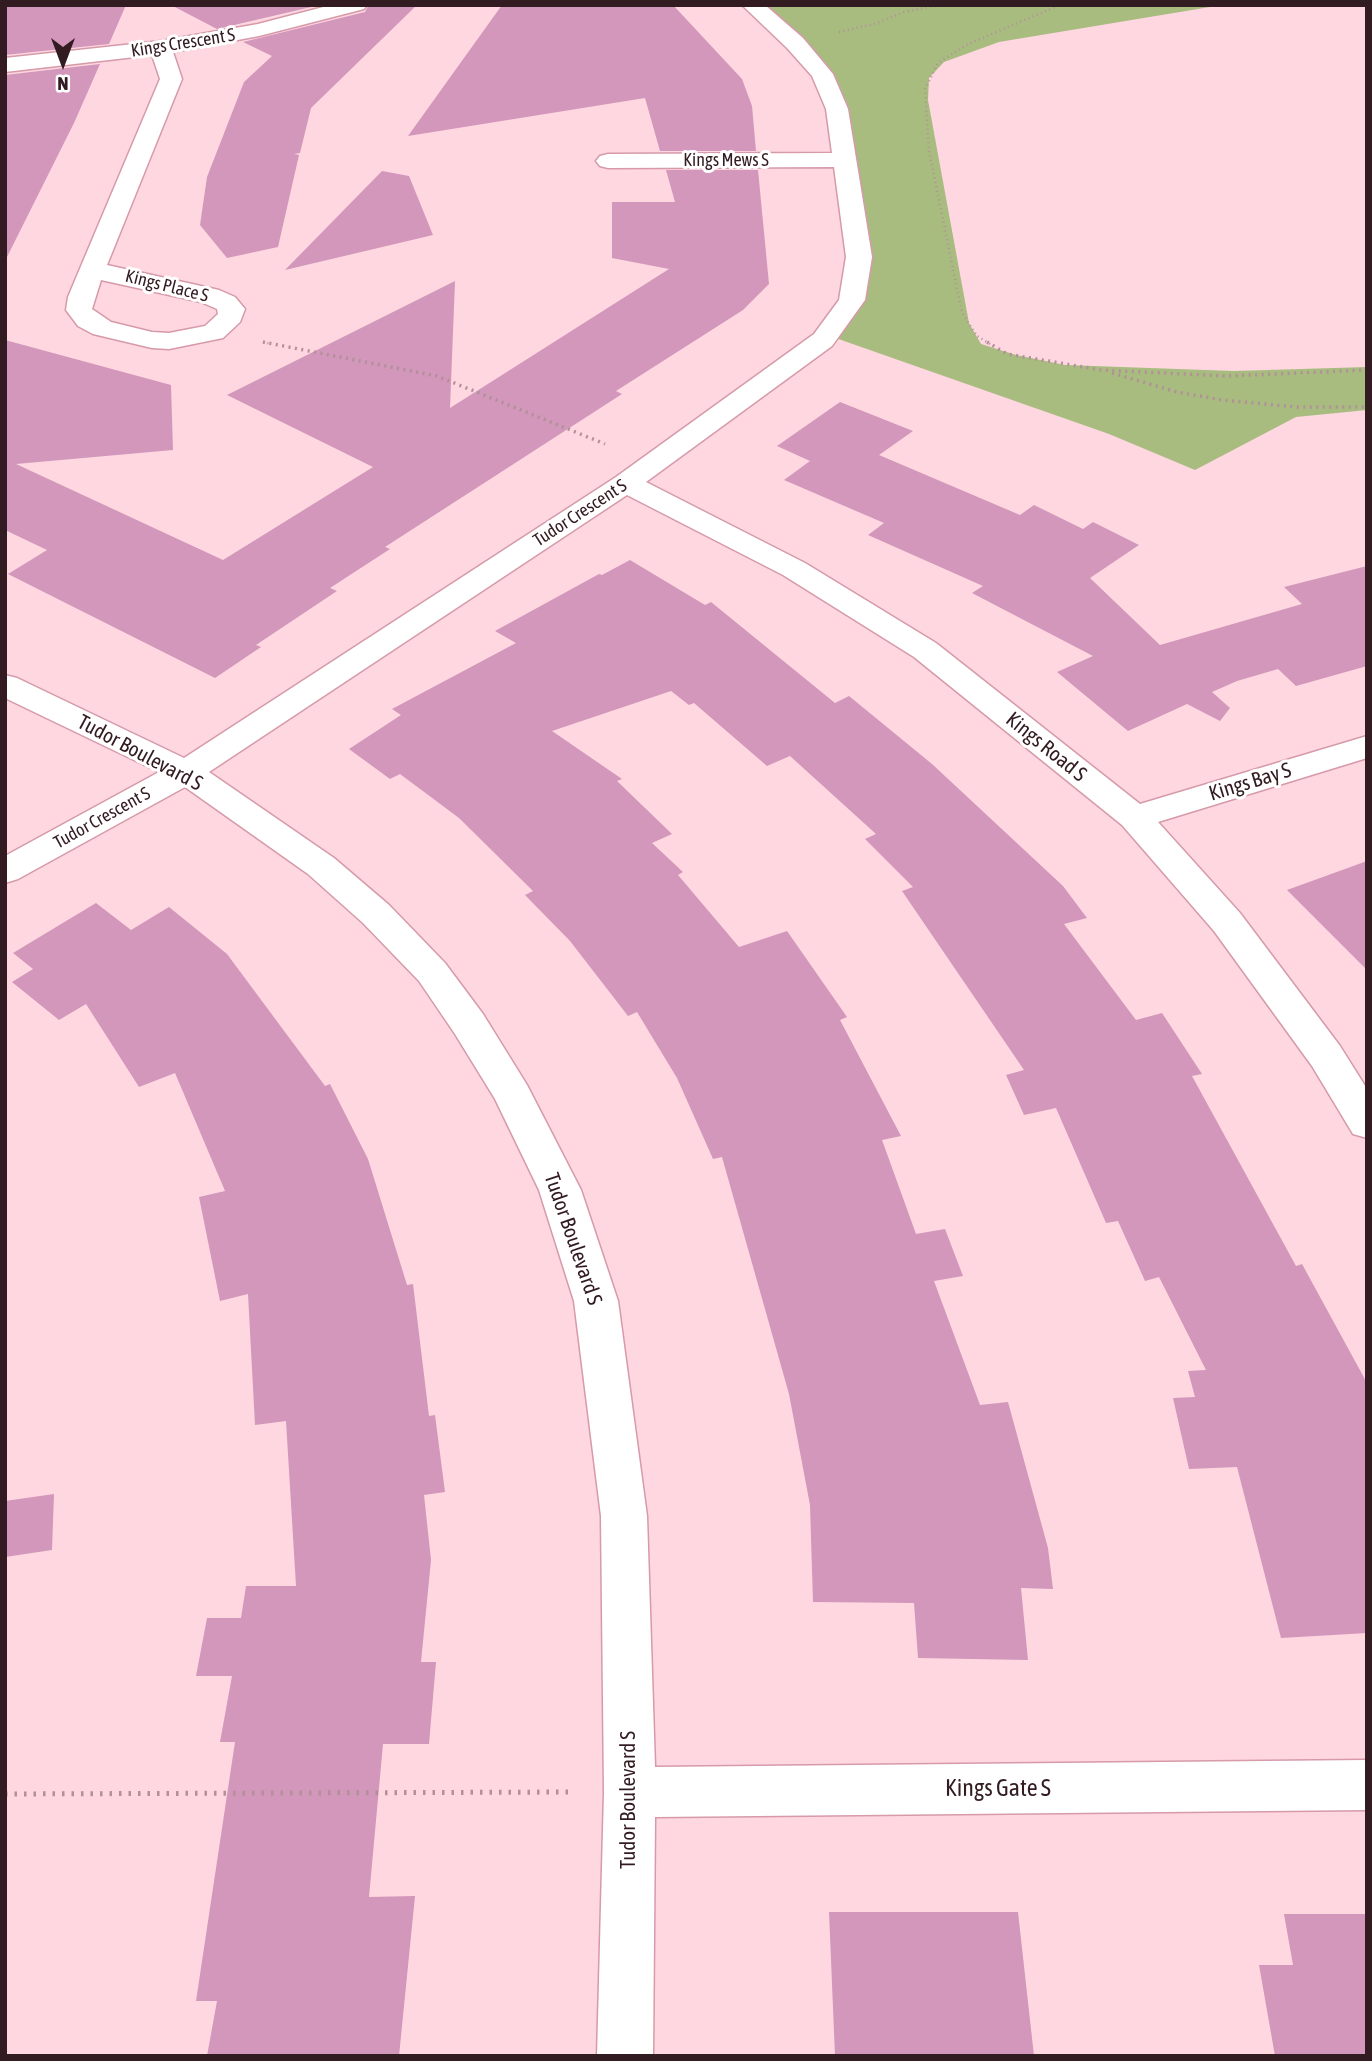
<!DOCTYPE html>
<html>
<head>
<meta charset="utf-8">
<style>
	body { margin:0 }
	#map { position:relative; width:1372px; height:2061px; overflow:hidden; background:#fed7e0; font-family:"Asap Condensed",sans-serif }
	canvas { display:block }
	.frame { position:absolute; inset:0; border:7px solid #321b21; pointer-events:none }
	.north { position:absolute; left:28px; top:28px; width:70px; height:70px; -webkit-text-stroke:5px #fff; paint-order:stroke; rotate:180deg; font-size:19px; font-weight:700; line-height:28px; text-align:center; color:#321b21 }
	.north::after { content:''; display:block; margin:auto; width:24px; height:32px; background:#321b21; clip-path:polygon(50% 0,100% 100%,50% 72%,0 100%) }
</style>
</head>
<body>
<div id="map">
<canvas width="1372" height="2061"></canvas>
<div class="frame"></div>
<div class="north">N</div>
</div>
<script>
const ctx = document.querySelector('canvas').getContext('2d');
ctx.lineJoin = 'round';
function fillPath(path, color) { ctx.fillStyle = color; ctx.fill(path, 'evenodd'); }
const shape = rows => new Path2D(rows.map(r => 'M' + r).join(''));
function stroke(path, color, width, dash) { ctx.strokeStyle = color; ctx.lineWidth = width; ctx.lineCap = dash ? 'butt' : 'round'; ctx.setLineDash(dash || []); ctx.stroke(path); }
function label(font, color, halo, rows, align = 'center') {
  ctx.font = font + ' "Asap Condensed",sans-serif'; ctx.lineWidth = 6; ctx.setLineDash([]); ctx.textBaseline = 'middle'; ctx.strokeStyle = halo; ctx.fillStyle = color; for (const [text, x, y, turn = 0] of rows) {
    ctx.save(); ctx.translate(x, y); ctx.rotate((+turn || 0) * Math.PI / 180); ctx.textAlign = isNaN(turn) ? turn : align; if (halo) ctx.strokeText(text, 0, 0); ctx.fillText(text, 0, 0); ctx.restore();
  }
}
const green = shape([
	[752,5,1222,5,999,42,944,62,929,78,928,100,969,323,981,344,1016,355,1065,365,1234,371,1367,367,1367,410,1296,417,1195,470,1109,434,827,335,852,300,822,74]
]);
const building = shape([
	[5,5,126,5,109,44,5,55],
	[171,5,320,5,217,29],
	[369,5,417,5,311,108,300,153,294,154,299,155,278,247,227,258,200,225,207,177,244,82,272,56,243,42,365,12],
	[502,5,673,5,742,79,752,106,756,151,660,151,645,98,408,136],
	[100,64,74,123,5,261,5,75],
	[666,170,758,170,769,284,743,310,616,391,622,394,385,547,390,549,330,588,337,591,256,645,261,647,215,678,8,574,47,550,5,530,5,340,171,385,173,450,16,464,223,560,373,467,227,395,455,281,450,408,669,269,612,258,612,202,675,202],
	[382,171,409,176,433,235,285,270],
	[840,402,913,431,879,455,1020,515,1034,505,1083,529,1093,522,1139,545,1090,578,1160,645,1302,604,1284,587,1367,566,1367,666,1296,686,1278,669,1237,681,1212,692,1230,708,1220,721,1187,704,1128,731,1057,672,1093,656,972,593,983,586,868,535,884,523,784,480,810,461,777,446],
	[630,560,705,605,711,602,835,703,849,696,932,764,1063,886,1087,918,1064,924,1136,1020,1162,1013,1202,1074,1192,1076,1296,1266,1302,1264,1367,1383,1367,1633,1281,1638,1237,1467,1189,1469,1173,1398,1195,1397,1188,1371,1206,1370,1159,1277,1145,1281,1118,1221,1106,1223,1056,1108,1024,1115,1006,1075,1024,1070,902,891,913,887,865,839,876,834,790,756,767,766,694,703,689,705,671,691,552,731,622,779,617,781,672,834,652,843,683,872,678,875,739,947,787,931,847,1017,840,1020,901,1136,882,1140,916,1234,945,1229,963,1276,934,1281,980,1405,1008,1402,1048,1548,1053,1589,1021,1588,1028,1660,918,1658,914,1603,813,1602,810,1505,789,1394,722,1157,713,1159,677,1078,637,1012,628,1016,570,941,525,895,533,891,459,818,400,774,390,779,349,749,401,715,392,709,516,643,495,631,599,574,602,575],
	[1367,861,1367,970,1287,890],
	[96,903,131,930,169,907,227,954,325,1086,330,1084,368,1159,407,1285,413,1284,429,1416,435,1415,445,1492,424,1495,431,1560,421,1662,436,1662,429,1744,383,1744,369,1897,415,1896,399,2056,207,2056,217,2001,196,2001,235,1742,220,1742,232,1676,196,1676,207,1618,241,1618,246,1586,296,1586,286,1421,255,1425,248,1294,220,1301,199,1197,225,1191,175,1073,139,1087,86,1004,59,1020,12,982,33,969,13,953],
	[54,1494,52,1550,5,1557,5,1501],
	[829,1912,1018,1912,1034,2056,835,2056],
	[1284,1914,1367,1914,1367,2056,1275,2056,1259,1965,1293,1965]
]);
const pathFar2 = shape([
	[839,32,874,24,904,12,939,5],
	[263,342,271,344],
	[990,344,977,336,962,313,929,151,925,89,938,63,966,45,1060,5]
]);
const pathFar1 = shape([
	[263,342,437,376,605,444],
	[987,342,1007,354,1101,370,1227,376,1367,370],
	[1112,373,1177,392,1222,400,1297,407,1367,407]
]);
const path = shape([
	[5,1794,573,1792]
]);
const minor = shape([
	[331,5,367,5,364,9,259,36,173,52,182,79,107,265,219,290,235,297,245,309,240,322,223,338,169,349,152,348,93,334,78,326,66,310,68,297,160,79,152,55,5,72,5,58,161,41,258,24,331,5],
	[101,280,201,302,217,309,218,314,205,326,169,333,152,332,111,322,92,309,101,280],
	[742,5,765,5,803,38,833,74,848,109,872,257,865,300,832,346,646,482,805,563,936,643,1140,804,1367,736,1367,758,1158,822,1240,913,1340,1046,1367,1089,1367,1138,1353,1134,1312,1066,1214,931,1122,825,914,657,783,575,627,495,209,772,334,858,389,905,445,963,483,1014,527,1085,581,1190,618,1301,647,1516,655,1767,1367,1760,1367,1810,655,1817,653,2056,597,2056,604,1792,601,1516,574,1301,539,1190,495,1099,455,1034,419,981,363,923,308,874,185,787,18,879,5,883,5,856,159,772,5,698,5,675,17,678,184,758,616,477,814,334,839,300,846,257,834,167,608,168,600,166,596,161,600,156,608,154,832,153,826,109,812,76,787,48,742,5]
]);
const farStreetnames = [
	["Kings Crescent S",183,43,-9],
	["Kings Mews S",726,160],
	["Kings Place S",167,286,14],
	["Tudor Crescent S",580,513,-33],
	["Tudor Crescent S",102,818,-29]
];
const streetNames = [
	["Kings Road S",1046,747,39],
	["Tudor Boulevard S",140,753,28],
	["Kings Bay S",1250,782,-17],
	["Tudor Boulevard S",573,1239,71],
	["Tudor Boulevard S",628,1800,-90]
];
const nearStreetnames = [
	["Kings Gate S",998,1788]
];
fillPath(green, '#a9bc80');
fillPath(building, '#d297ba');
stroke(minor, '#d69aa9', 3);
stroke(pathFar2, '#b19098', 2.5, [1, 3.5]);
stroke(pathFar1, '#b19098', 3.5, [2, 4.5]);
stroke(path, '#b19098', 5, [2.5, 7]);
fillPath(minor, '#fff');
label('18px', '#321b21', '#fff', farStreetnames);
label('21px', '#321b21', '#fff', streetNames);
label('24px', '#321b21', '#fff', nearStreetnames);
</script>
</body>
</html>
